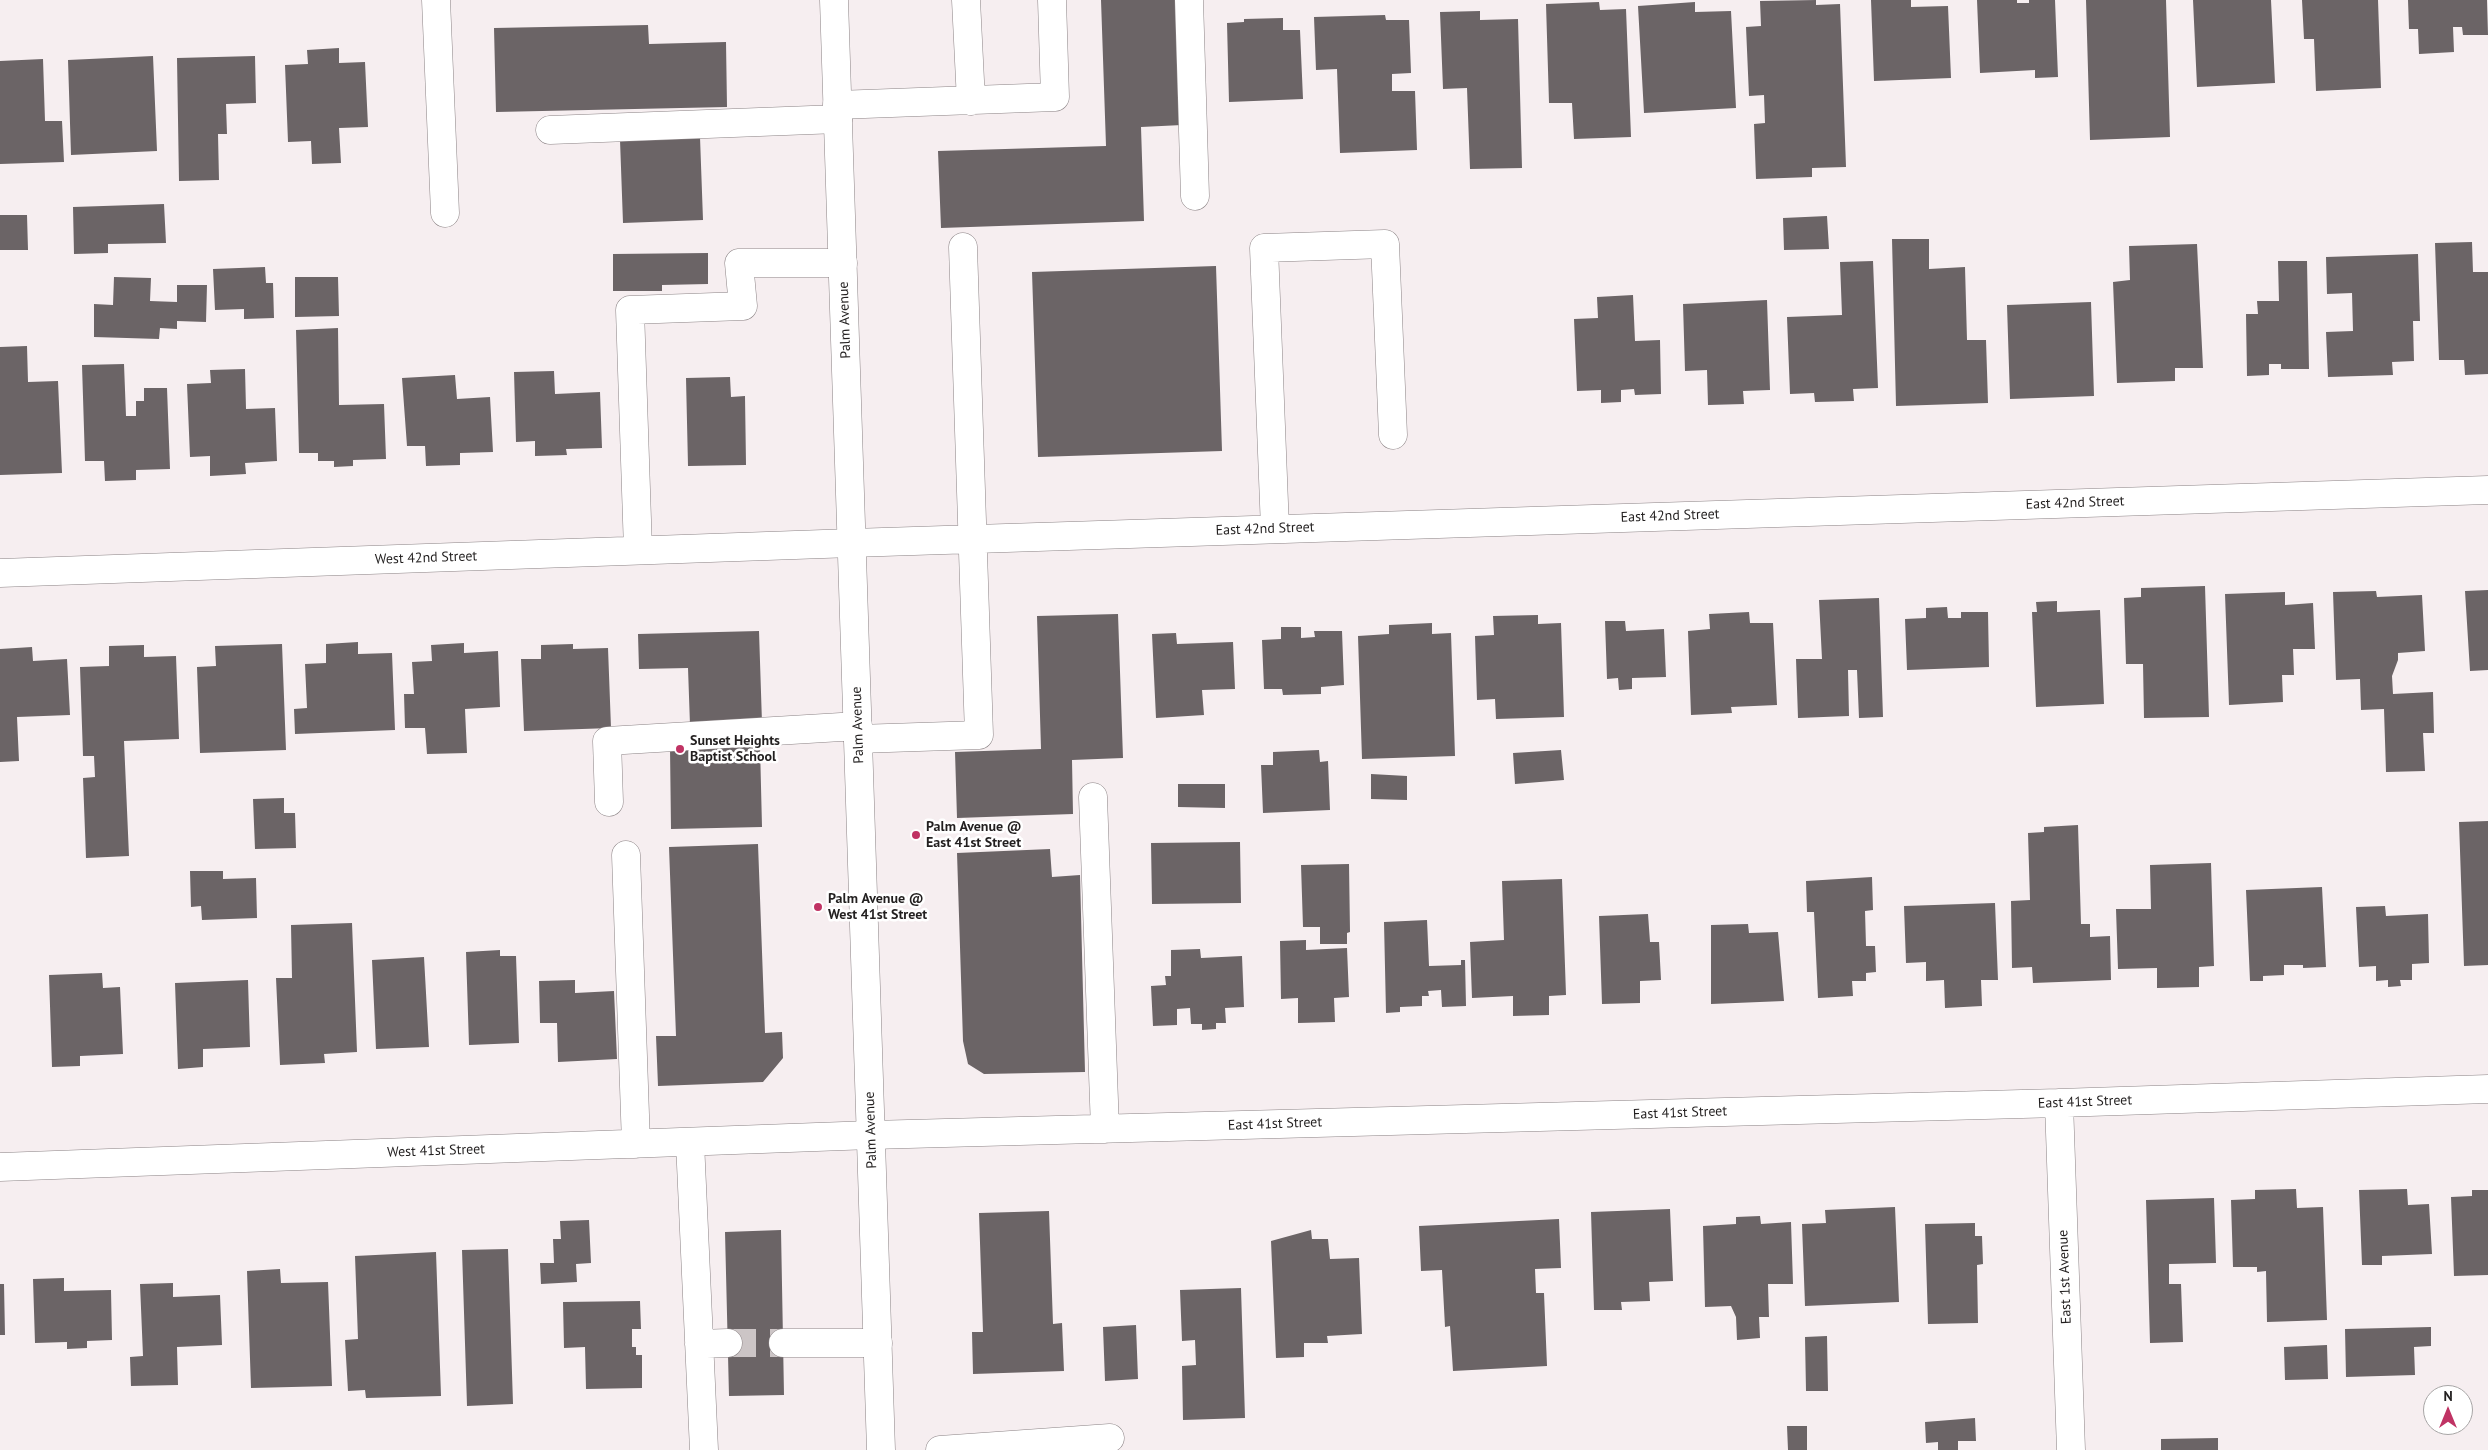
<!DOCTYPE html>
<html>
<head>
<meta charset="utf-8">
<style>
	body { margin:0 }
	#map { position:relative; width:2488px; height:1450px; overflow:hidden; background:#f6eef0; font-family:"PT Sans",sans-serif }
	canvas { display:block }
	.north { position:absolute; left:2423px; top:1385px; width:50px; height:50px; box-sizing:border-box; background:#fff; border:1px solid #a7a5a5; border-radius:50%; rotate:0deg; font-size:14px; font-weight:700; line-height:20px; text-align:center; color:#221f1f }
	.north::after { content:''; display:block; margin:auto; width:18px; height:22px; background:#c03364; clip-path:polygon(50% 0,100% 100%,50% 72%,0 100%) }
</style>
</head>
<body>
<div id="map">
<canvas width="2488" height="1450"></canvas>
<div class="north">N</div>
</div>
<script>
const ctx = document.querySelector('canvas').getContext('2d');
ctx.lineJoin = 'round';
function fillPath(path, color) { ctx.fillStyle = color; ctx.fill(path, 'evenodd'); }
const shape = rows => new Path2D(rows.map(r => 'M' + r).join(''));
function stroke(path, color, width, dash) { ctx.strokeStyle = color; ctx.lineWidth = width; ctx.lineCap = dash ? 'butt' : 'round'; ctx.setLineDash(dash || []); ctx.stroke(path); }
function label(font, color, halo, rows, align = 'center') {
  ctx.font = font + ' "PT Sans",sans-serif'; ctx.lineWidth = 5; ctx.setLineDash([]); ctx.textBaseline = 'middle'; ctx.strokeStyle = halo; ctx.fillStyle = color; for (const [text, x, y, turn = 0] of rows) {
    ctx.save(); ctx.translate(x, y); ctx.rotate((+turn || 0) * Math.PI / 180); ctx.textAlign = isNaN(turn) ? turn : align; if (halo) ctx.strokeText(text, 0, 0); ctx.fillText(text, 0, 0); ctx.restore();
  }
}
const building = shape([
	[1101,0,1177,0,1182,125,1141,127,1144,221,941,228,938,151,1106,146],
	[1816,0,1816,5,1840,4,1846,167,1812,168,1812,177,1756,179,1754,124,1765,123,1764,95,1749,96,1746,27,1761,26,1760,1],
	[1871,0,1911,0,1911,7,1948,6,1951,78,1874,81],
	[1977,0,2017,0,2017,3,2029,3,2029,0,2055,0,2058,77,2035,78,2035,70,1980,73],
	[2086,0,2166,0,2170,137,2090,140],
	[2193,0,2271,0,2275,83,2197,87],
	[2302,0,2378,0,2381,88,2316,91,2314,39,2304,39],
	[2408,0,2487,0,2488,35,2463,35,2462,27,2453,27,2454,52,2419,54,2418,29,2409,29],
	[1599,2,1600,10,1626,9,1631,137,1574,139,1572,103,1549,103,1546,4],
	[1695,2,1695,12,1731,11,1736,108,1644,113,1638,6],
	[1480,11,1480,20,1518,19,1522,168,1470,169,1467,88,1443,89,1440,12],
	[1385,15,1386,20,1409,20,1411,73,1392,74,1392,91,1415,91,1417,150,1340,153,1337,69,1316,70,1314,17],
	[1283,18,1283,30,1300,30,1303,99,1229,102,1227,23,1244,22,1244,19],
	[648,25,649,44,726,42,727,107,496,112,494,28],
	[339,48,339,63,365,62,368,127,339,128,341,163,312,164,311,141,288,142,285,65,308,64,307,50],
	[153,56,157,151,71,155,68,60],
	[255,56,256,103,226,104,227,134,218,134,219,180,179,181,177,58],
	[43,59,45,121,62,121,64,162,0,164,0,61],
	[700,137,703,220,623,223,620,140],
	[164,204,166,243,108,244,108,253,74,254,73,207],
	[0,215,27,215,28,250,0,250],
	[1827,216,1829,249,1784,250,1783,218],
	[1892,239,1929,239,1929,269,1965,267,1967,340,1986,340,1988,403,1896,406],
	[2472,242,2473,272,2488,272,2488,374,2465,375,2464,360,2439,360,2435,243],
	[2197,244,2203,368,2175,368,2175,381,2117,383,2113,282,2130,280,2129,246],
	[708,253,708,284,662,285,662,291,613,291,613,254],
	[2418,254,2420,321,2413,321,2414,361,2392,362,2393,375,2328,377,2326,332,2353,331,2352,293,2327,294,2326,257],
	[1873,261,1878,388,1853,389,1854,401,1815,402,1814,393,1790,394,1787,317,1842,315,1840,262],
	[2278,261,2307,261,2309,369,2281,369,2281,364,2269,364,2269,375,2247,376,2246,314,2258,314,2257,301,2279,301],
	[1216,266,1222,451,1038,457,1032,272],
	[265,267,266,283,273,283,274,318,244,319,244,309,215,310,213,269],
	[114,277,151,278,150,301,177,302,177,285,207,285,206,322,177,321,177,329,160,328,159,339,94,337,94,304,113,305],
	[295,277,338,277,339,316,295,317],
	[1633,295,1635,341,1660,340,1661,394,1635,395,1634,389,1621,390,1621,402,1601,403,1601,390,1577,391,1574,319,1598,318,1597,297],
	[1767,300,1770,390,1743,391,1744,404,1708,405,1707,370,1685,371,1683,304],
	[2091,302,2094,396,2010,399,2007,305],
	[338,328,339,405,384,404,386,459,353,460,353,466,334,467,334,461,318,461,318,453,299,453,296,330],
	[27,346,28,382,58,381,62,473,0,475,0,347],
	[124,364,126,416,136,416,136,401,144,401,144,388,167,388,170,469,136,470,136,480,105,481,104,461,85,461,82,365],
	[245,369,246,409,275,408,277,461,245,463,246,474,210,476,210,456,190,457,187,384,211,383,210,370],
	[554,371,555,394,600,392,602,448,566,449,567,455,535,456,535,441,516,442,514,372],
	[455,375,457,399,490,397,493,452,460,453,460,465,426,466,425,446,407,446,402,378],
	[730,377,731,397,745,396,746,465,688,466,686,378],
	[2205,586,2209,717,2144,718,2143,664,2126,664,2124,598,2141,597,2141,588],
	[2488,590,2488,670,2470,671,2465,591],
	[2376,591,2377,597,2422,595,2425,651,2398,653,2398,660,2392,676,2393,694,2433,692,2434,733,2423,733,2425,771,2386,772,2384,709,2361,710,2360,679,2336,680,2333,592],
	[2285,592,2285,605,2313,603,2315,649,2293,649,2294,675,2282,675,2283,702,2229,705,2225,594],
	[1879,598,1883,717,1859,718,1857,670,1848,670,1849,716,1798,718,1796,659,1822,659,1819,600],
	[2057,601,2057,612,2100,610,2104,704,2036,707,2032,612,2037,612,2036,602],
	[1947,607,1948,618,1961,618,1961,612,1988,612,1989,667,1907,670,1905,619,1926,618,1926,608],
	[1749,612,1750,623,1773,623,1777,705,1731,707,1732,713,1691,715,1688,631,1710,629,1709,614],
	[1118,614,1123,758,1072,760,1073,814,957,818,955,752,1041,749,1037,616],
	[1538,615,1538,624,1561,623,1564,717,1496,719,1495,699,1477,700,1475,636,1494,635,1493,616],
	[1605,621,1625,621,1626,631,1664,629,1666,677,1632,678,1632,689,1619,690,1618,678,1607,679],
	[1432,623,1432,634,1451,633,1455,756,1362,759,1358,636,1389,634,1389,625],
	[1281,627,1301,627,1301,638,1315,637,1314,631,1342,631,1344,685,1321,687,1321,694,1283,695,1282,689,1264,689,1262,640,1281,639],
	[759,631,762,723,690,725,688,668,639,669,638,634],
	[1176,633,1177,644,1233,642,1235,689,1202,690,1204,715,1156,718,1152,634],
	[358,642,358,654,392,653,395,730,295,734,294,709,307,708,305,664,326,663,326,644],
	[464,643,464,653,498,651,500,707,465,709,467,753,427,754,425,728,405,728,404,694,414,694,412,662,432,661,431,645],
	[282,644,286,750,200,753,197,667,216,666,215,646],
	[573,644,573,649,608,648,611,728,524,731,521,659,541,659,541,645],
	[144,645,144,657,176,656,179,739,124,741,129,856,86,858,83,778,95,777,94,756,83,756,80,667,109,666,109,646],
	[32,647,33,661,67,659,70,715,17,717,19,761,0,762,0,649],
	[760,746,762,827,671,829,670,748],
	[1319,750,1320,762,1328,761,1330,810,1263,813,1261,765,1273,765,1273,752],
	[1561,750,1564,780,1515,784,1513,753],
	[1371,774,1407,776,1407,800,1371,799],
	[1178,784,1225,784,1225,808,1178,807],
	[284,798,284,813,295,813,296,848,255,849,253,799],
	[2488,821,2488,965,2464,966,2459,822],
	[2078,825,2081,924,2090,924,2090,937,2110,936,2111,980,2033,983,2032,967,2012,968,2011,901,2030,900,2028,833,2044,832,2044,827],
	[1240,842,1241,903,1152,904,1151,843],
	[758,844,765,1033,782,1032,783,1058,763,1082,658,1086,656,1036,676,1036,669,847],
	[1050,849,1052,877,1080,875,1085,1072,984,1074,968,1064,963,1041,957,853],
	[2211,863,2214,966,2199,967,2199,987,2157,988,2157,968,2118,969,2116,909,2151,909,2150,865],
	[1349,864,1350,932,1347,933,1347,944,1320,944,1320,927,1303,927,1301,865],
	[190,871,223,871,223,879,256,878,257,918,202,920,201,906,191,907],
	[1872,877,1873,910,1865,911,1866,946,1875,946,1876,972,1866,973,1866,981,1852,981,1853,996,1818,998,1814,912,1807,912,1806,881],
	[1562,879,1566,995,1549,996,1549,1015,1513,1016,1513,996,1472,998,1470,942,1504,940,1502,881],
	[2322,887,2326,967,2303,968,2303,965,2284,965,2284,975,2263,976,2263,981,2250,981,2246,890],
	[1995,903,1998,980,1981,980,1982,1006,1945,1008,1944,980,1926,981,1926,962,1906,963,1904,906],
	[2385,906,2386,916,2428,914,2429,963,2412,964,2412,980,2400,980,2401,986,2388,987,2388,980,2376,981,2376,966,2359,967,2356,907],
	[1648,914,1650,942,1659,942,1661,980,1640,981,1640,1003,1602,1004,1599,916],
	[1427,920,1429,966,1461,965,1461,960,1465,960,1466,1006,1442,1007,1441,990,1428,991,1429,996,1422,996,1422,1006,1400,1007,1400,1012,1386,1013,1384,922],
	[352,923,357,1052,324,1054,325,1063,280,1065,276,978,292,978,291,925],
	[1748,924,1749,933,1778,932,1784,1001,1711,1004,1711,925],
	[1306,940,1306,950,1347,948,1349,997,1334,998,1335,1022,1298,1023,1298,998,1281,999,1280,941],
	[1200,949,1201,958,1242,956,1244,1007,1225,1008,1226,1023,1216,1023,1216,1029,1202,1030,1202,1024,1191,1024,1190,1008,1177,1009,1177,1025,1153,1026,1151,986,1166,985,1165,976,1171,976,1171,950],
	[500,950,500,956,516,956,519,1043,469,1045,466,952],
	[424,957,429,1047,376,1049,372,960],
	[102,973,103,988,120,987,123,1054,80,1056,80,1066,52,1067,49,975],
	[248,980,250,1047,203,1049,203,1067,178,1069,175,983],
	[575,980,575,993,614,991,617,1059,558,1062,557,1023,540,1023,539,981],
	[2296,1189,2297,1208,2323,1207,2327,1320,2267,1322,2266,1271,2257,1272,2257,1267,2233,1267,2231,1200,2255,1199,2255,1190],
	[2407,1189,2408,1205,2429,1204,2432,1254,2382,1256,2382,1265,2362,1265,2359,1190],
	[2472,1190,2488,1190,2488,1275,2454,1276,2451,1197,2472,1196],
	[2214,1198,2216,1263,2169,1264,2169,1284,2181,1284,2183,1342,2150,1343,2146,1200],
	[1895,1207,1899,1302,1805,1306,1802,1224,1826,1223,1825,1210],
	[1670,1209,1673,1281,1649,1282,1650,1301,1621,1302,1622,1310,1594,1310,1591,1212],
	[1049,1211,1053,1324,1062,1323,1064,1371,973,1374,972,1332,983,1332,979,1213],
	[1760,1216,1761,1224,1791,1222,1793,1284,1768,1284,1769,1317,1759,1317,1760,1338,1737,1340,1736,1317,1731,1306,1705,1307,1703,1226,1736,1224,1736,1217],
	[1559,1219,1561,1268,1535,1269,1536,1293,1544,1293,1547,1366,1453,1371,1450,1326,1445,1327,1442,1270,1421,1271,1419,1226],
	[589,1220,591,1263,576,1264,577,1282,541,1284,540,1263,554,1263,553,1239,561,1239,560,1221],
	[1975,1223,1975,1236,1982,1236,1983,1264,1977,1265,1978,1323,1928,1324,1925,1224],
	[781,1230,784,1395,729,1396,725,1232],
	[1311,1230,1312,1239,1328,1239,1330,1259,1359,1258,1362,1334,1327,1336,1328,1343,1304,1343,1304,1357,1276,1358,1271,1241],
	[508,1249,513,1404,467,1406,462,1250],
	[436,1252,441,1396,366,1398,365,1390,348,1391,345,1340,358,1339,355,1256],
	[280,1269,281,1283,328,1282,332,1386,251,1388,247,1271],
	[64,1278,64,1291,111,1290,112,1340,87,1341,87,1348,67,1349,67,1342,35,1343,33,1279],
	[173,1283,173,1297,220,1295,222,1345,177,1347,178,1385,131,1386,130,1357,143,1356,140,1284],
	[0,1284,4,1284,5,1335,0,1335],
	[1241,1288,1245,1418,1183,1420,1182,1366,1196,1365,1195,1340,1182,1341,1180,1290],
	[640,1301,641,1329,632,1329,632,1347,636,1347,636,1355,642,1355,642,1388,586,1389,585,1347,564,1348,563,1302],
	[1136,1325,1138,1379,1105,1381,1103,1327],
	[2431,1327,2431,1346,2414,1347,2415,1375,2346,1377,2345,1329],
	[1827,1336,1828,1391,1806,1391,1805,1337],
	[2327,1345,2328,1379,2285,1380,2284,1347],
	[1975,1418,1976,1441,1958,1441,1958,1450,1938,1450,1938,1442,1926,1443,1925,1422],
	[1787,1426,1807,1426,1807,1450,1788,1450],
	[2218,1438,2218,1450,2161,1450,2161,1439]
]);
const minorTunnel = shape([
	[728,1343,783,1343]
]);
const minor = shape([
	[436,0,445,213],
	[966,0,971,101],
	[1189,0,1195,196],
	[837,105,1055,97,1052,0],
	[550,130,838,119],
	[1275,529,1264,248,1385,244,1393,435],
	[638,550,630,310,743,306,739,263,843,263],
	[0,573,852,543,2488,490],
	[858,739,979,735,963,247],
	[1093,797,1105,1129],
	[609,802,607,741,858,726],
	[626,855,636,1144],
	[2059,1103,2071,1450],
	[690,1142,704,1450],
	[0,1167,871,1135,2059,1103,2488,1089],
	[783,1343,878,1343],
	[699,1344,728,1343],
	[940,1450,1110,1438]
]);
const major = shape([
	[834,0,881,1450]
]);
const markers = [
	[680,749,5,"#c03364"],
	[916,835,5,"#c03364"],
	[818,907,5,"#c03364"]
];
const streetNames = [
	["Palm Avenue",845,320,-92],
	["East 42nd Street",2075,503,-2],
	["East 42nd Street",1670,516,-2],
	["East 42nd Street",1265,529,-2],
	["West 42nd Street",426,558,-2],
	["Palm Avenue",858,725,-92],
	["East 41st Street",2085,1102,-2],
	["East 41st Street",1680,1113,-2],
	["East 41st Street",1275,1124,-2],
	["Palm Avenue",871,1130,-92],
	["West 41st Street",436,1151,-2],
	["East 1st Avenue",2065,1277,-92]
];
const poiNames = [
	["Sunset Heights",690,741],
	["Baptist School",690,757],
	["Palm Avenue @",926,827],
	["East 41st Street",926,843],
	["Palm Avenue @",828,899],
	["West 41st Street",828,915]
];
fillPath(building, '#6b6466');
stroke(minorTunnel, '#ccc5c6', 28, [28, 14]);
stroke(minor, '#8b8385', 29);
stroke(major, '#8b8385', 29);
stroke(minor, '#fff', 28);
stroke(major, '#fff', 28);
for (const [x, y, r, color] of markers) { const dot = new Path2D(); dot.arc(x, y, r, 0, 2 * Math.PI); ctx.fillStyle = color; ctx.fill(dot); stroke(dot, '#fff', 2); }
label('14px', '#221f1f', '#fff', streetNames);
label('bold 14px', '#221f1f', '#fff', poiNames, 'left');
</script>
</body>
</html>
